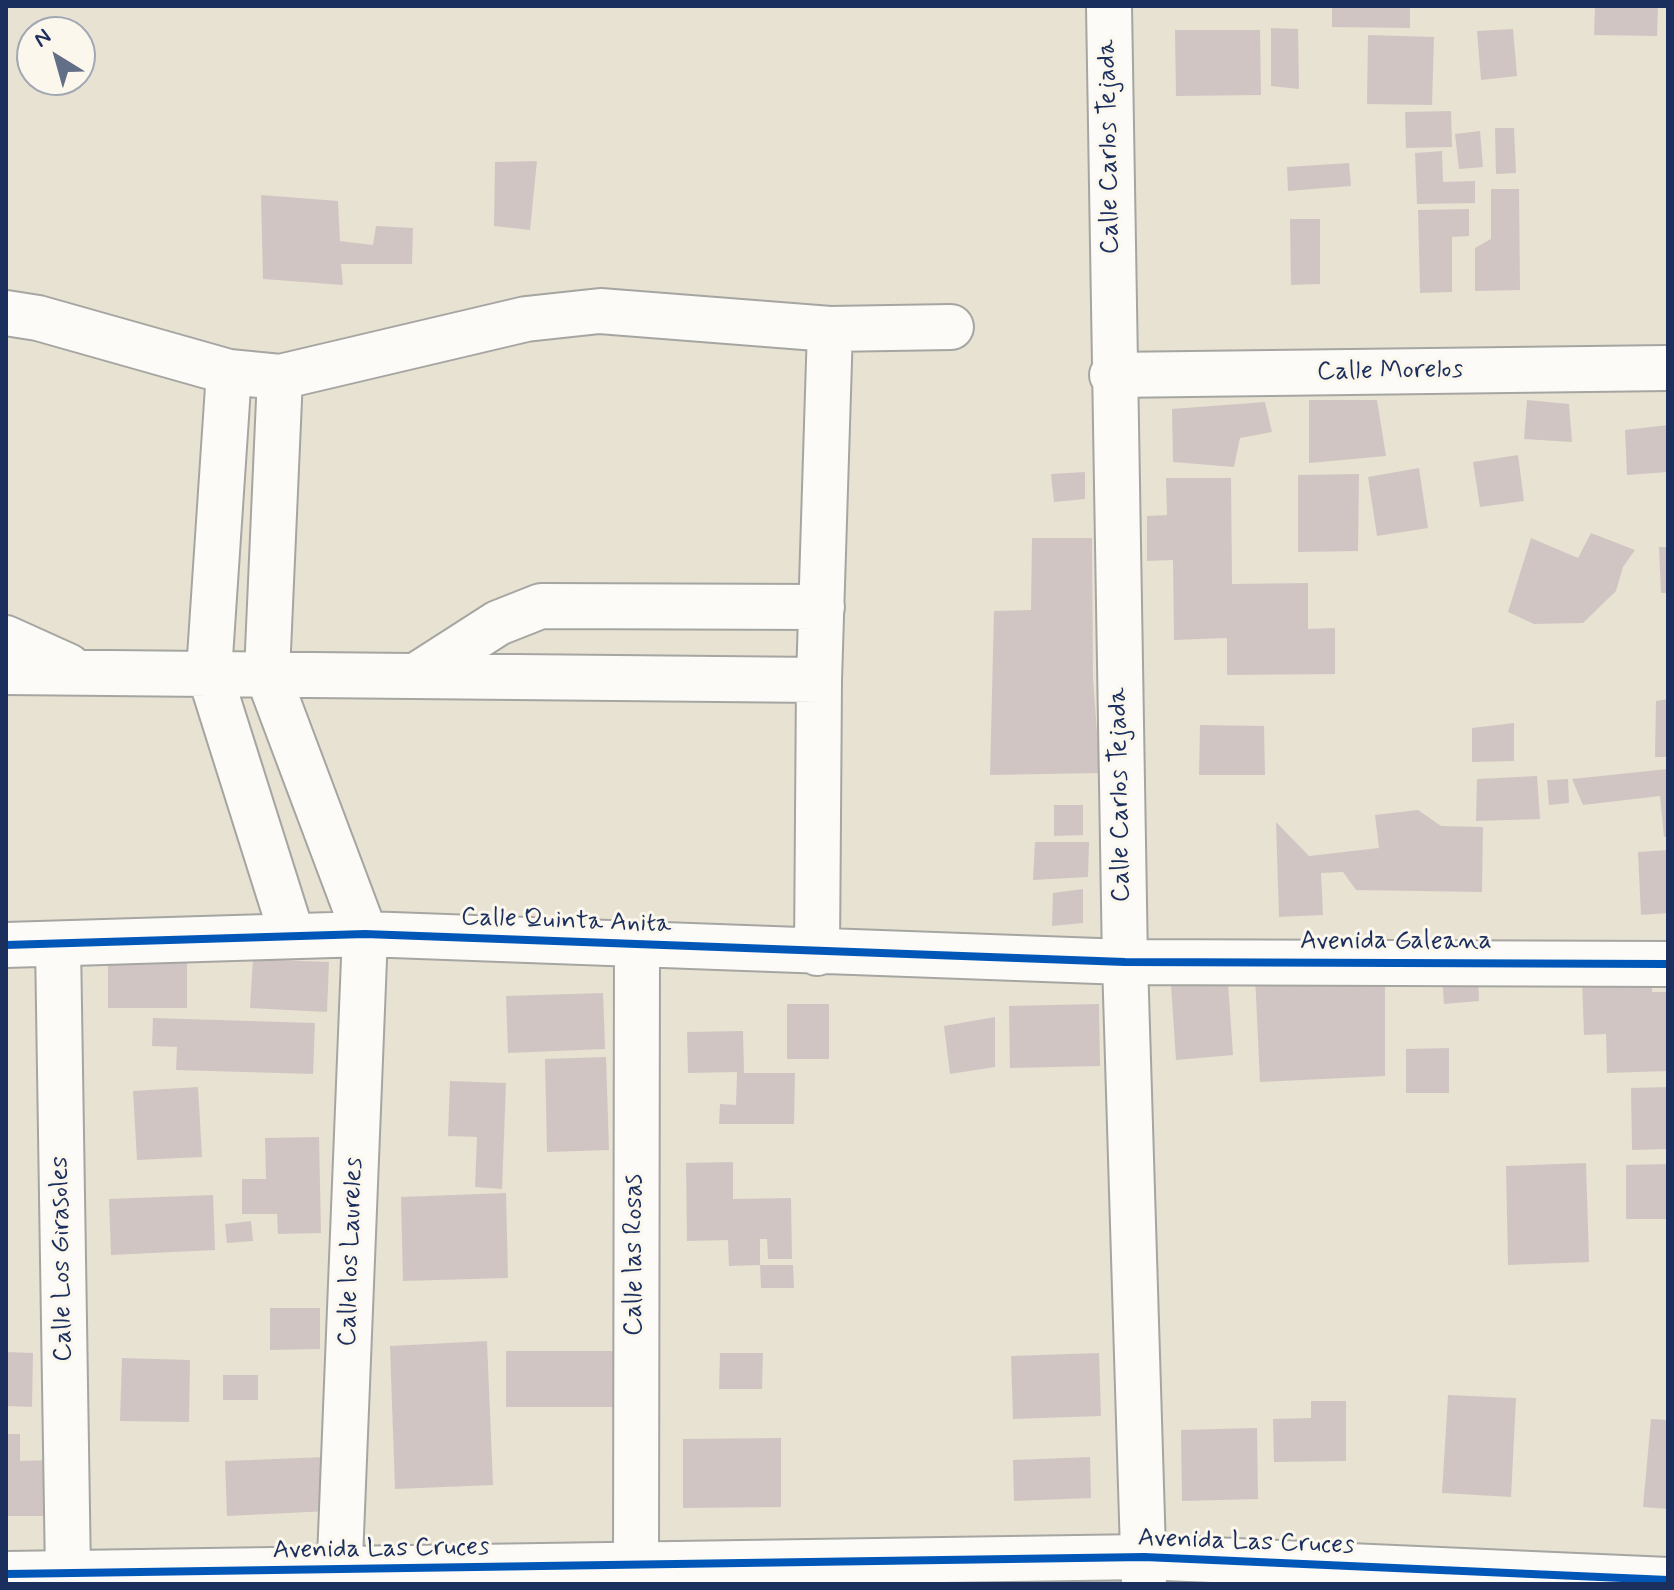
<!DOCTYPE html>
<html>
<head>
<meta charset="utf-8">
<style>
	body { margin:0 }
	#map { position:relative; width:1674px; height:1590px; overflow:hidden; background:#e8e2d2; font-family:Mynerve,sans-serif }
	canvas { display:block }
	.frame { position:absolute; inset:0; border:8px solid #1b2f5e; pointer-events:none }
	.north { position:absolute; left:16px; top:16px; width:80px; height:80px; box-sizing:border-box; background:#fbf7ec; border:2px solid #a1a7b3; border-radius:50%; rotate:323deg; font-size:22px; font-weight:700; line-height:32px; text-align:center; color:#1b2f5e }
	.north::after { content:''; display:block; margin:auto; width:28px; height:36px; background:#636e87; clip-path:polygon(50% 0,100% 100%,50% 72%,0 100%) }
</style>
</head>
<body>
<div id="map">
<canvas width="1674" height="1590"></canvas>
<div class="frame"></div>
<div class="north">N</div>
</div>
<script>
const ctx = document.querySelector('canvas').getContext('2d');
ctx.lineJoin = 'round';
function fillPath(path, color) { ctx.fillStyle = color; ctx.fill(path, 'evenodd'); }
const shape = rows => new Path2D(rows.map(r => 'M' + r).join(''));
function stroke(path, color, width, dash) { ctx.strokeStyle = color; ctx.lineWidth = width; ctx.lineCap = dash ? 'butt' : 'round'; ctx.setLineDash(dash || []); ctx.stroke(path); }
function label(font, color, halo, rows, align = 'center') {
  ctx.font = font + ' Mynerve,sans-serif'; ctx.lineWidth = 6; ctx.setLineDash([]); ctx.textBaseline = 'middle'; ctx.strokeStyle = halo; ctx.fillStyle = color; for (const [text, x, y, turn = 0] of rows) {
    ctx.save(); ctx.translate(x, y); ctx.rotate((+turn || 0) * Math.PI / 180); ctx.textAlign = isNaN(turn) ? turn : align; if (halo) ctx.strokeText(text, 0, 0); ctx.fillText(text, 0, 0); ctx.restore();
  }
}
const building = shape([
	[1332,6,1410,6,1410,28,1332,27],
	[1595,6,1658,6,1657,36,1594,35],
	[1271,28,1298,29,1299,89,1271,86],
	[1513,29,1517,76,1481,80,1477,31],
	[1175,30,1260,30,1261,95,1176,96],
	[1368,35,1434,37,1432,105,1367,104],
	[1451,111,1452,147,1406,148,1405,112],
	[1495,128,1514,128,1516,173,1496,174],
	[1480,131,1483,167,1459,169,1455,134],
	[1442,151,1443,182,1475,181,1475,203,1417,204,1415,153],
	[537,161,530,230,494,226,495,162],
	[1349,163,1351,186,1288,191,1287,167],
	[1491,189,1519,189,1520,290,1475,291,1475,248,1491,239],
	[261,195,338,201,340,241,373,245,376,226,413,228,412,264,341,264,343,285,263,279],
	[1469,209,1469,236,1452,237,1452,292,1420,293,1418,210],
	[1290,219,1320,219,1320,284,1291,285],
	[1309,400,1377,400,1386,456,1309,463],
	[1527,400,1569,404,1572,442,1524,439],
	[1265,402,1272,432,1240,438,1234,467,1173,462,1172,409],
	[1668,425,1668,472,1627,475,1625,430],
	[1518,455,1524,501,1480,507,1473,462],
	[1419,468,1428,528,1377,536,1368,477],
	[1085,472,1085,499,1054,502,1051,474],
	[1359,474,1358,551,1298,552,1298,475],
	[1166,478,1231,478,1232,584,1308,583,1308,629,1335,628,1335,674,1227,675,1227,638,1174,640,1173,560,1147,561,1147,516,1167,515],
	[1591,533,1635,550,1623,567,1616,591,1583,623,1534,624,1508,612,1531,538,1578,558],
	[1032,538,1092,538,1093,678,1100,773,990,775,994,611,1031,610],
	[1659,547,1668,547,1668,593,1661,593],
	[1668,699,1668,757,1655,757,1656,701],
	[1514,723,1514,761,1472,762,1472,728],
	[1200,725,1264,726,1265,775,1199,775],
	[1668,769,1668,837,1664,837,1660,796,1583,805,1572,779],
	[1537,776,1540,819,1476,821,1477,779],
	[1568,779,1569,803,1549,805,1547,780],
	[1054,805,1083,805,1083,835,1054,836],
	[1418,810,1441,826,1483,827,1482,892,1356,890,1343,872,1321,873,1323,915,1279,917,1276,822,1309,856,1379,848,1375,815],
	[1035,842,1089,842,1088,877,1033,880],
	[1668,850,1668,913,1641,915,1638,852],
	[1083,889,1083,923,1052,926,1053,893],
	[253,959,329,962,327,1012,250,1008],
	[187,962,187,1008,108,1008,108,963],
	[1385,970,1385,1076,1260,1082,1255,975],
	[1478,972,1479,1001,1444,1004,1442,975],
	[1652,976,1652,992,1668,992,1668,1071,1607,1073,1606,1034,1584,1035,1582,979],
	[1228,982,1233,1055,1176,1060,1171,985],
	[603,993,605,1049,508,1053,506,996],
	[787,1004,829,1004,829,1059,787,1059],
	[1099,1004,1100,1066,1010,1068,1009,1006],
	[995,1017,995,1067,950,1074,944,1026],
	[153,1018,315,1023,313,1074,176,1070,177,1047,152,1046],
	[743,1031,744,1073,795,1073,794,1124,719,1124,720,1104,736,1105,737,1072,688,1073,687,1032],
	[1449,1048,1449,1093,1406,1093,1406,1049],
	[606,1057,609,1150,547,1152,545,1059],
	[450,1081,506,1083,502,1189,475,1187,477,1137,448,1136],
	[198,1087,202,1157,137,1160,133,1091],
	[1668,1087,1668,1149,1632,1150,1631,1088],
	[319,1137,321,1233,278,1234,277,1214,242,1214,242,1179,266,1179,265,1138],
	[733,1162,733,1199,791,1198,792,1259,768,1259,767,1239,760,1239,760,1265,729,1266,728,1240,687,1241,686,1163],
	[1586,1163,1589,1262,1508,1265,1506,1166],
	[1668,1164,1668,1219,1626,1219,1626,1165],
	[506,1193,508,1278,403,1281,401,1197],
	[213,1195,215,1250,111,1255,109,1199],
	[251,1221,253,1241,227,1243,225,1224],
	[760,1265,793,1265,794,1288,761,1288],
	[270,1308,320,1308,320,1349,270,1350],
	[487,1341,493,1485,395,1489,390,1346],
	[506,1351,616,1351,616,1407,506,1407],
	[6,1352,33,1353,32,1407,6,1406],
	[720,1353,763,1353,762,1389,719,1389],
	[1099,1353,1101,1416,1013,1419,1011,1356],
	[122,1358,190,1360,189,1422,120,1421],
	[223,1375,258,1375,258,1400,223,1400],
	[1448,1395,1516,1398,1511,1497,1442,1493],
	[1311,1401,1346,1401,1346,1461,1274,1462,1273,1419,1311,1418],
	[1651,1419,1668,1420,1668,1509,1643,1507],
	[1257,1428,1258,1499,1182,1501,1181,1430],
	[6,1434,20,1434,20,1461,49,1460,50,1516,6,1516],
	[781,1438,781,1507,683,1508,683,1439],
	[326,1457,329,1511,227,1516,225,1461],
	[1090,1457,1091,1498,1014,1501,1013,1460],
	[1059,1577,1121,1577,1121,1584,1058,1584]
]);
const street = shape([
	[1109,6,1125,962,1144,1584],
	[6,313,38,318,229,372,280,377,526,319,600,311,830,329,951,327],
	[229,372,209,672,292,935],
	[1112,375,1668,368],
	[280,377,267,673,365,934,339,1584],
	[6,638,68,666],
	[6,672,819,680],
	[417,675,498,623,541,606,822,607],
	[58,944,68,1573],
	[6,945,365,934,1125,962,1668,964],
	[817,953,819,680,830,329],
	[636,1567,637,944]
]);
const secondary = shape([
	[6,1574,1144,1557,1668,1580]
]);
const cycleway = shape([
	[6,945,365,934,1125,962,1668,964],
	[6,1574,1144,1557,1668,1580]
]);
const streetNames = [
	["Calle Carlos Tejada",1110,147,-91],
	["Calle Morelos",1390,372,-1],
	["Calle Carlos Tejada",1121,795,-91],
	["Calle Quinta Anita",566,922,2],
	["Avenida Galeana",1396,943],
	["Calle los Laureles",352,1252,-88],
	["Calle las Rosas",636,1255,-90],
	["Calle Los Girasoles",63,1259,-91],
	["Avenida Las Cruces",1246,1543,2],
	["Avenida Las Cruces",381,1550,-1]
];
fillPath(building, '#d1c5c3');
stroke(street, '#a5a5a2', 48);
stroke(secondary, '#a5a5a2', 48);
stroke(street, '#fcfbf8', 44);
stroke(secondary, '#fcfbf8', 44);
stroke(cycleway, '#0057b8', 8);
label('26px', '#1b2f5e', '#fbf7ec', streetNames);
</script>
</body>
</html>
